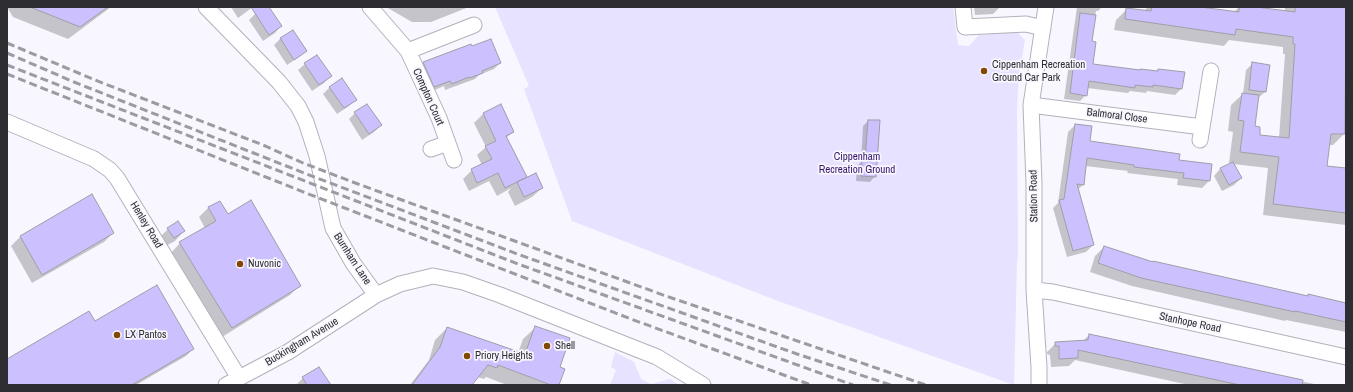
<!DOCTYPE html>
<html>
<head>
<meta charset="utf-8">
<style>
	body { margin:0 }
	#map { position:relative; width:1353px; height:392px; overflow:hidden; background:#f8f6fe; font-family:"Archivo Narrow",sans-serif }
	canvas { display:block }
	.frame { position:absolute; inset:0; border:8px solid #2e2d31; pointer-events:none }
</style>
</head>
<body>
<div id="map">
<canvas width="1353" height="392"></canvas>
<div class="frame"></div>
</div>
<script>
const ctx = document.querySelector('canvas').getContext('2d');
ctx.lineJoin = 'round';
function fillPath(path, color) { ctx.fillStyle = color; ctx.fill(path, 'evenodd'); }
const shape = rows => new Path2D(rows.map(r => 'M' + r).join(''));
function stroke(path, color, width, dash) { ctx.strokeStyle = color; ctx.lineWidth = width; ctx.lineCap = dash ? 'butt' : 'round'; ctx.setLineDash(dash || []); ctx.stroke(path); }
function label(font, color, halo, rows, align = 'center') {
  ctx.font = font + ' "Archivo Narrow",sans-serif'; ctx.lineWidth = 3.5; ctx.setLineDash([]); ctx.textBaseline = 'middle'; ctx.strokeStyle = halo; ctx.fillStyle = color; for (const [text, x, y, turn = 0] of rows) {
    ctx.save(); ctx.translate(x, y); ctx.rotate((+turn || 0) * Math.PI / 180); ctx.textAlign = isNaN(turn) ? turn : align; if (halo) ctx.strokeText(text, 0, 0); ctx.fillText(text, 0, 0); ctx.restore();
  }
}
const green = shape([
	[495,7,953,7,958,45,969,46,979,35,1017,32,1025,40,1019,73,1017,110,1018,251,1017,262,1014,385,778,301,572,221,524,89,529,86],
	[615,352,634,362,641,379,651,384,670,379,679,385,610,385,616,370,611,367]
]);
const shadow = shape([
	[7,7,111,7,68,39,13,17],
	[231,7,253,7,238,18],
	[266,7,268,7,281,26,275,33,263,41,249,20,255,14],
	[386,7,469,7,431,22,412,22],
	[974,7,1007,7,999,8,993,14,975,15],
	[1077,7,1102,7,1098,11,1096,11,1091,42,1092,65,1156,72,1158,70,1184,73,1181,89,1175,95,1147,91,1146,93,1130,91,1128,93,1087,88,1086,95,1080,101,1064,99],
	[1148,7,1192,7,1233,13,1239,7,1248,7,1285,12,1285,7,1346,7,1346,107,1344,134,1333,145,1329,145,1326,167,1346,169,1346,225,1263,215,1268,168,1233,164,1241,178,1234,185,1222,191,1214,176,1220,169,1232,163,1229,163,1233,132,1228,131,1231,105,1243,94,1246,70,1253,63,1265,92,1258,98,1254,127,1258,136,1279,138,1285,54,1283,54,1283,47,1229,40,1224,46,1114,30,1116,20,1127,9,1144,11],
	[292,31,306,51,299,57,287,65,274,45,280,39],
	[471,48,500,63,494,69,479,75,475,79,445,90,444,86,428,93,418,69,424,63],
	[317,56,330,76,324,83,312,91,298,70,305,64],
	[330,87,355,100,349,106,337,114,323,94],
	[500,106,513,132,506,138,525,177,522,180,542,188,532,197,515,206,508,192,511,188,497,196,489,181,469,191,463,179,472,170,482,165,477,155,486,147,474,123,483,114],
	[355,113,381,125,374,132,362,140,349,119],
	[868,121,879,121,875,176,870,182,856,181,857,166,861,162,863,126],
	[1075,125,1089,142,1178,161,1211,165,1209,181,1202,188,1177,185,1178,179,1127,173,1128,171,1085,166,1083,185,1077,190,1093,245,1086,252,1067,257,1053,208,1058,203,1068,132],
	[91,195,113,233,104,242,32,283,11,246,20,237],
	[219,202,227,216,299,286,290,295,222,337,171,253,180,243,205,228,199,217,208,208],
	[168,229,184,231,175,241,164,247,159,238],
	[1104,247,1153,263,1307,296,1308,296,1346,304,1346,332,1286,320,1285,321,1132,286,1090,272,1095,256],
	[94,323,193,349,186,356,136,385,7,385,7,360],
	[536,327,558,368,558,385,507,385,486,377,484,379,477,377,471,385,410,385,429,360,435,340,447,328,518,353,523,339],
	[1089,335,1319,385,1189,385,1075,360,1069,366,1051,367,1050,355,1047,354,1047,352,1056,343,1083,341],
	[303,378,328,385,297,385,297,384]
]);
const building = shape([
	[30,7,108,7,80,27,30,7],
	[251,7,269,7,282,26,269,35,251,7],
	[1152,7,1200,7,1239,12,1239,7,1256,7,1295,12,1295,7,1346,7,1345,134,1331,134,1327,166,1346,168,1346,213,1273,204,1279,157,1240,152,1244,121,1238,120,1242,93,1259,95,1255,126,1260,127,1260,135,1289,138,1295,44,1293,44,1293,37,1236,29,1235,35,1125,19,1126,8,1151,11,1152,7],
	[1080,13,1096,15,1092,41,1096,42,1093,64,1140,70,1140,69,1158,71,1158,69,1185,72,1182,89,1153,85,1153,87,1135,85,1135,88,1089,81,1087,96,1070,93,1080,13],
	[293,30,307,51,294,60,280,38,293,30],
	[491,39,501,63,482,71,483,73,470,78,469,77,452,84,450,81,434,87,423,62,471,44,472,46,491,39],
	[317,55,332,76,319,85,304,63,317,55],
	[1252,62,1270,65,1266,92,1249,90,1252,62],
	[342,78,357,100,344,108,329,87,342,78],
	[367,104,382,125,369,134,354,112,367,104],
	[501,104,514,132,506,136,527,177,505,188,498,173,477,183,471,169,492,159,485,146,496,141,483,113,501,104],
	[868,120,880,120,876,177,861,176,862,159,865,160,868,120],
	[1075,124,1092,126,1090,141,1180,154,1179,160,1212,164,1210,181,1183,178,1184,173,1134,167,1134,165,1087,158,1084,185,1077,184,1094,245,1073,251,1059,200,1064,199,1075,124],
	[1233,162,1242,178,1229,185,1220,168,1233,162],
	[536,173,543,188,524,197,517,182,536,173],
	[92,194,114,233,42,275,20,236,92,194],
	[251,200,301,286,232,328,179,242,216,221,208,207,220,201,228,214,251,200],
	[178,221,185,231,174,238,167,228,178,221],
	[1104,246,1153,262,1153,261,1308,296,1308,294,1346,303,1346,322,1295,311,1295,312,1141,278,1098,263,1104,246],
	[157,285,194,349,132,385,7,385,7,359,89,311,95,321,157,285],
	[535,326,570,338,560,367,565,369,559,385,551,385,498,365,497,368,488,365,472,385,412,385,440,347,447,327,525,354,535,326],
	[1089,334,1303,380,1302,385,1240,385,1078,350,1078,358,1059,359,1059,346,1055,346,1055,342,1088,340,1089,334],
	[319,367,331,385,307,385,302,377,319,367]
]);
const minor = shape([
	[206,7,279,82,298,106,306,122,317,156,333,228,353,263,376,295],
	[370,7,408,51,439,118,454,160],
	[963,7,965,27,1026,24,1043,28],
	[408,51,474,25],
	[1031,105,1202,127],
	[7,122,94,159,110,170,117,178,239,378],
	[1200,140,1211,71],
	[431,149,448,143],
	[1034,290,1053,292,1346,357],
	[226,385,288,352,376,295,400,284,433,276,463,282,500,295,657,357,703,385],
	[1039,385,1039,367,1034,290,1034,183,1031,105,1046,7]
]);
const rail = shape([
	[7,43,95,80,263,145,303,163,358,184,666,296,926,385],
	[7,53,74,82,304,173,520,255,797,354,891,385],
	[7,65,518,264,853,385],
	[7,74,306,193,631,319,811,385]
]);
const markers = [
	[984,71,4,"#824700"],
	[240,264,4,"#824700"],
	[117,335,4,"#824700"],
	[547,346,4,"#824700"],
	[467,356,4,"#824700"]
];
const poiNames = [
	["Cippenham Recreation",992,65],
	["Ground Car Park",992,78],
	["Nuvonic",248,264],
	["LX Pantos",125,335],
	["Shell",555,346],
	["Priory Heights",475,356]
];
const streetNames = [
	["Compton Court",428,97,66],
	["Balmoral Close",1117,116,7],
	["Station Road",1034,196,-91],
	["Henley Road",146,225,59],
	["Burnham Lane",352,259,57],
	["Stanhope Road",1190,323,12],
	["Buckingham Avenue",302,342,-31]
];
const parkNames = [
	["Cippenham",857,157],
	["Recreation Ground",857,170]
];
fillPath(green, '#e7e2ff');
fillPath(shadow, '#0003');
fillPath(building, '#ccc1fe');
stroke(building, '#9f9da6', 1);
stroke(minor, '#b3b1bb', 17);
stroke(minor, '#fff', 15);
stroke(rail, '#9c9ba1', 3, [8, 4]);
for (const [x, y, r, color] of markers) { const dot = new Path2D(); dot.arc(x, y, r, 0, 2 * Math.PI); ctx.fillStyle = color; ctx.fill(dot); stroke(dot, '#f8f6fe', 1.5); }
label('11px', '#2e2d31', '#f8f6fe', poiNames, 'left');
label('11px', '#2e2d31', '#f8f6fe', streetNames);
label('11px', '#37196e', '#f8f6fe', parkNames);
</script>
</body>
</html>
